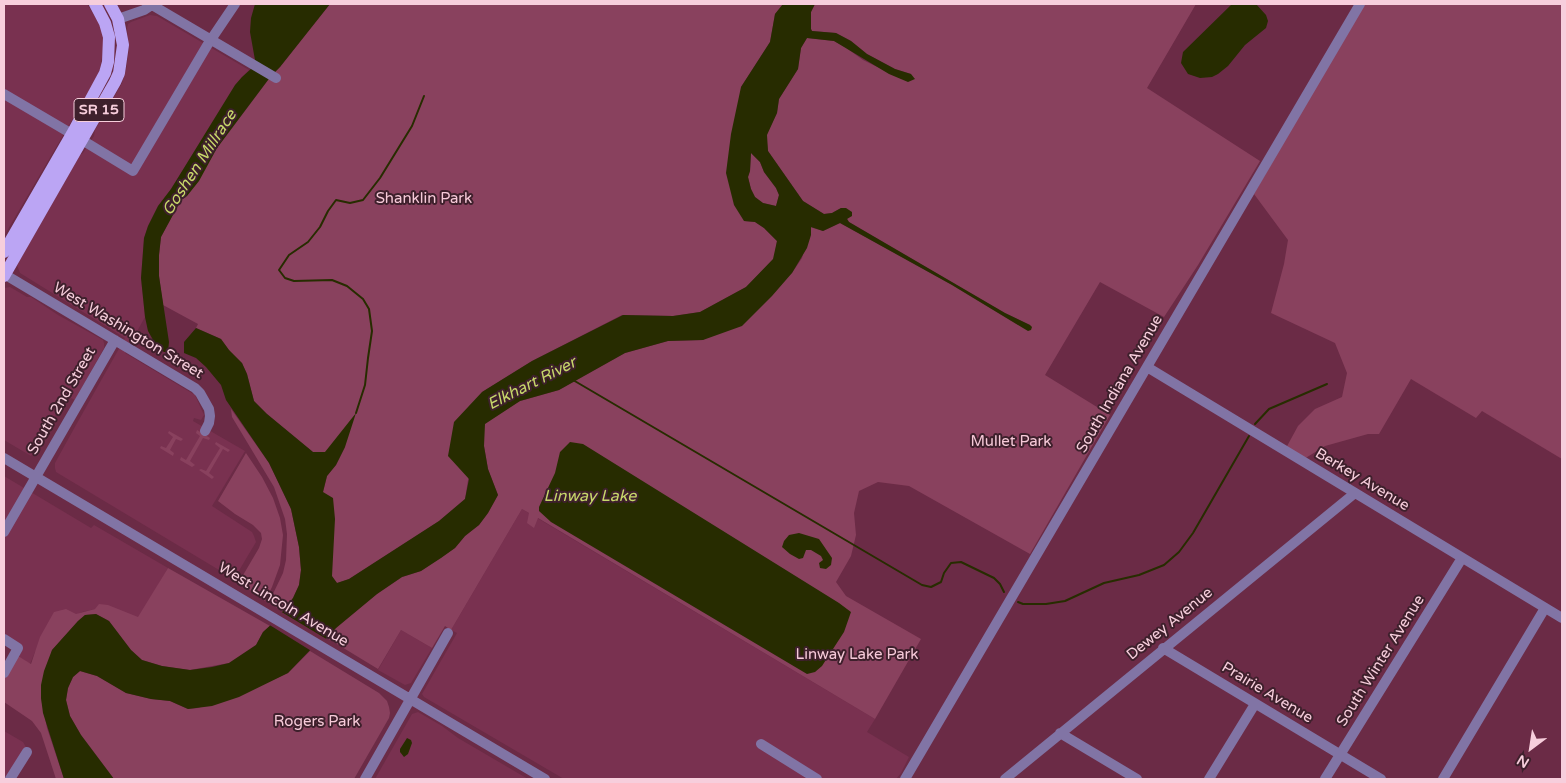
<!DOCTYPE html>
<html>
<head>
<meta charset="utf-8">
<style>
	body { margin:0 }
	#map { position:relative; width:1566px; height:783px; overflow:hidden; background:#6b2b46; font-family:"Varela Round",sans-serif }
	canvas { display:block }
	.frame { position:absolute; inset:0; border:5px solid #f7cedc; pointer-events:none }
	.north { position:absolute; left:1506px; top:723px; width:50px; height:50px; -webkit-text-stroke:4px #3e202c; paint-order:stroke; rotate:211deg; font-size:14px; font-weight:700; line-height:20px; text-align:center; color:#f7cedc }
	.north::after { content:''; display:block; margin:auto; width:18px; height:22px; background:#f7cedc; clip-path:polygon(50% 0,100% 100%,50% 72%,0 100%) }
</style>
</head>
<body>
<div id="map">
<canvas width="1566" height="783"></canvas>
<div class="frame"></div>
<div class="north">N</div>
</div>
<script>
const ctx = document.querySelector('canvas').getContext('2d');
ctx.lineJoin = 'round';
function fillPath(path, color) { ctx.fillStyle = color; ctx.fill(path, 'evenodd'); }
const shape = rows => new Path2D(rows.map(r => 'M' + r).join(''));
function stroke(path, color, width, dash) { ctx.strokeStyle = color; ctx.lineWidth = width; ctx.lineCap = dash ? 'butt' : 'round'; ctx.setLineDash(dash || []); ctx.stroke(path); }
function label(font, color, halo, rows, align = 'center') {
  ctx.font = font + ' "Varela Round",sans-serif'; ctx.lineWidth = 4; ctx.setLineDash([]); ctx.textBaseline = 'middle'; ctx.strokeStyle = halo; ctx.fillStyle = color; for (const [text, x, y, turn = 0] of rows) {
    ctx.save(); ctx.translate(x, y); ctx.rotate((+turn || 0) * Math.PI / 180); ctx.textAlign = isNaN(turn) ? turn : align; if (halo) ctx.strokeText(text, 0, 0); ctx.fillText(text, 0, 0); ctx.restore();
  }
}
const built = shape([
	[4,4,87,4,99,23,103,35,104,46,99,74,4,236],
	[150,15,157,16,249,70,242,77,171,189,158,206,148,226,144,238,141,278,145,317,125,353,195,395,204,415,201,420,194,418,193,421,245,451,212,506,252,532,254,536,256,542,234,579,56,472,55,468,55,463,76,425,125,338,20,273,17,265,80,155,83,153,94,136,95,130,122,83,126,70,129,49,127,28,128,24,131,22],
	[10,287,27,297,31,297,58,315,103,340,104,343,104,348,75,400,67,396,31,456,4,440,4,288],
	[4,476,91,528,94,525,168,568,139,618,95,609,82,612,76,615,35,652,30,664,15,654,4,639],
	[522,509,875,719,867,732,909,757,901,773,896,779,564,779,424,697,422,694,457,633,451,630],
	[401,630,432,648,411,683,405,685,378,670],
	[418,712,442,726,458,738,528,779,375,779,412,714],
	[4,731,23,742,27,749,7,779,4,779]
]);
const green = shape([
	[330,4,783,4,775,14,770,42,741,87,744,221,755,222,764,228,777,241,774,259,746,287,700,312,673,316,622,315,532,361,482,392,465,499,439,521,349,579,337,583,331,576,332,564,323,492,327,476,336,465,345,447,325,452,313,452,267,414,254,401,247,374,242,363,229,350,221,339,196,328,198,324,163,305,159,276,159,255,161,237,181,200,217,148,271,76,280,67],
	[815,4,1196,4,1147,88,1260,161,1198,265,1164,317,1100,282,1045,375,1110,415,1030,554,909,486,878,482,859,491,854,513,856,535,851,556,836,582,846,596,921,639,875,719,538,518,534,528,527,523,529,513,522,509,451,630,445,626,432,648,401,630,378,669,327,638,336,628,377,594,402,577,421,571,455,548,465,536,479,525,488,513,498,495,488,469,484,446,484,424,520,401,559,390,625,353,668,341,703,340,792,273,802,258,810,227,823,231,840,223,952,285,1018,325,1030,325,1005,313,849,222,841,208,832,213,824,214,803,201,768,151,766,135,777,113,779,99,798,69,801,48,807,38,834,41,845,47,863,60,902,79,911,74,895,69,867,54,851,41,836,33,812,31,811,29,811,12],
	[1361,4,1562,4,1562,459,1482,411,1476,418,1411,379,1379,434,1368,434,1325,446,1304,459,1286,448,1298,426,1315,409,1342,397,1347,373,1335,343,1271,313,1284,264,1288,240,1254,194],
	[751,153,760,162,764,172,776,188,779,195,776,206,763,203,755,197,751,189,748,177,750,171],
	[231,409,269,463,291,509,299,547,301,570,299,585,293,598,283,612,273,605,270,600,283,573,286,560,287,534,285,519,274,487,232,417],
	[197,430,210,438,209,440,203,438,190,461,195,465,192,467,180,460,181,457,186,460,200,436,196,433],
	[169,431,183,439,181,441,176,439,170,450,174,453,173,456,160,448,161,446,166,448,173,437,168,433],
	[216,442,230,450,228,452,223,449,209,473,214,477,212,479,199,470,201,469,206,471,220,448,215,444],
	[246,453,262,477,273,498,280,518,283,535,280,565,272,587,265,601,239,582,259,548,262,539,261,533,253,525,235,514,218,501],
	[168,568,270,626,263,632,256,645,229,663,190,670,162,666,142,660,131,650,109,621,96,614,85,615,78,621,52,650,41,698,47,728,64,779,56,779,41,733,32,721,4,702,4,673,15,654,31,664,40,637,54,612,66,609,76,614,95,609,99,604,108,605,138,617],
	[310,651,379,693,387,701,389,707,390,713,389,718,354,779,114,779,81,735,70,716,66,700,68,688,73,677,80,671,97,676,126,693,151,699,170,701,188,709,198,708,264,684,288,673]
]);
const water = shape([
	[255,4,330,4,280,67,271,76,217,148,199,181,187,196,181,200,161,237,159,255,159,276,169,342,168,352,164,352,157,347,148,331,145,317,141,278,144,238,148,226,158,206,171,189,235,85,242,77,252,68,255,60,250,32,251,18],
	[783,4,815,4,811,12,811,29,812,31,836,33,851,41,867,54,895,69,911,74,915,79,908,82,889,74,834,41,807,38,801,48,798,69,779,99,777,113,767,135,768,151,803,201,824,214,832,213,841,208,846,208,852,212,852,216,847,219,849,222,1005,313,1030,325,1032,327,1031,330,1028,331,1018,325,952,285,840,223,823,231,811,227,811,235,807,248,792,273,772,296,742,326,703,340,668,341,625,353,559,390,520,401,485,424,484,446,488,469,498,495,488,513,479,525,465,536,455,548,441,558,421,571,402,577,377,594,336,628,327,638,315,645,288,673,239,697,212,706,188,709,170,701,151,699,126,693,97,676,80,671,73,677,68,688,66,700,70,716,81,735,114,779,64,779,43,713,41,698,41,685,44,671,52,650,78,621,85,615,96,614,109,621,131,650,142,660,162,666,190,670,212,667,229,663,256,645,263,632,275,621,293,598,299,585,301,570,299,547,291,509,269,463,226,400,221,385,206,367,196,358,184,353,184,342,196,328,221,339,229,350,242,363,247,374,254,401,267,414,313,452,325,452,356,413,345,447,336,465,327,476,323,492,333,498,335,519,332,576,337,583,349,579,439,521,465,499,469,479,448,456,454,422,482,392,532,361,623,315,673,316,700,312,746,287,773,259,777,241,764,228,755,222,744,221,734,205,726,173,731,134,741,87,770,42,775,14],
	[751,153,760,162,764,172,776,188,779,195,776,206,763,203,755,197,751,189,748,177,750,171],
	[1232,4,1256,4,1266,15,1268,21,1266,28,1245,45,1228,66,1218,74,1212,77,1200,78,1188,74,1181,63,1183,52],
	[570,442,583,444,839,603,851,612,844,632,822,666,815,672,807,674,551,522,539,511,539,507,555,473,560,452],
	[799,533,819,539,832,558,831,565,826,569,820,568,819,563,823,560,821,556,811,550,806,550,803,558,799,559,790,554,782,547,784,541,789,535],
	[407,738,411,740,412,743,408,754,404,757,400,752,400,749]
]);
const pier = shape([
	[280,611,328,640,313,652,268,624]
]);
const stream = shape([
	[573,380,922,585,931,587,941,582,944,573,951,563,961,562,994,578,1000,584,1004,592],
	[356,413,365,385,368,358,372,331,369,309,363,299,347,286,332,280,294,281,285,278,279,270,289,255,308,242,320,227,328,211,336,200,350,203,363,200,380,178,412,126,424,96],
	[1255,424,1269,409,1327,384],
	[1018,602,1023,604,1046,604,1065,601,1104,583,1139,575,1164,565,1179,552,1193,533,1249,436]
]);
const minor = shape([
	[152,5,276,78],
	[118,19,144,10,153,4],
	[4,94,72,134],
	[82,140,133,171,208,44,235,4],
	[4,274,195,388,200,393,209,409,210,416,209,423,205,431],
	[1147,367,1562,618],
	[4,458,545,779],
	[4,532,115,340],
	[4,639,18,648,4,673],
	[1163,648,1381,779],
	[1060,733,1137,779],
	[761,744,817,779],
	[10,779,27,752],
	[365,779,448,633],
	[905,779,1360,4],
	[1005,779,1355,493],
	[1209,779,1255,704],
	[1325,779,1462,558],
	[1443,779,1545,608]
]);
const major = shape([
	[4,252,72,134,105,73,108,62,109,37,105,23,95,4],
	[4,276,115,82,119,73,123,45,118,19,110,4]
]);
const shields = [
	[99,110,50]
];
const shieldNames = [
	["SR 15",99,110]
];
const parkNames = [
	["Shanklin Park",424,199],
	["Mullet Park",1011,442],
	["Linway Lake Park",857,655],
	["Rogers Park",317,722]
];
const streetNames = [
	["West Washington Street",128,331,31],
	["South Indiana Avenue",1120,384,-60],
	["South 2nd Street",62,401,-60],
	["Berkey Avenue",1362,480,31],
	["West Lincoln Avenue",283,605,31],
	["Dewey Avenue",1170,624,-39],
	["South Winter Avenue",1381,661,-58],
	["Prairie Avenue",1267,693,31]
];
const waterNames = [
	["Goshen Millrace",200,163,-57],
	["Elkhart River",532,384,-27],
	["Linway Lake",590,497]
];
fillPath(built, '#793150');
fillPath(green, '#89415e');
fillPath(water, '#272c00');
fillPath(pier, '#6b2b46');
stroke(stream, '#272c00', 2);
stroke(minor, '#8174a5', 10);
stroke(major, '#bba5f4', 12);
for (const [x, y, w] of shields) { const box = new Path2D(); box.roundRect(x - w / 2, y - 11.5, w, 23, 4); ctx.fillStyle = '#3e202c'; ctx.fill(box); stroke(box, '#f7cedc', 1); }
label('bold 14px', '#f7cedc', null, shieldNames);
label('15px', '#f7cad9', '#3e202c', parkNames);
label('15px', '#f7cedc', '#3e202c', streetNames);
label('italic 16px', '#c7d76a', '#3e202c', waterNames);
</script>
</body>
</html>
